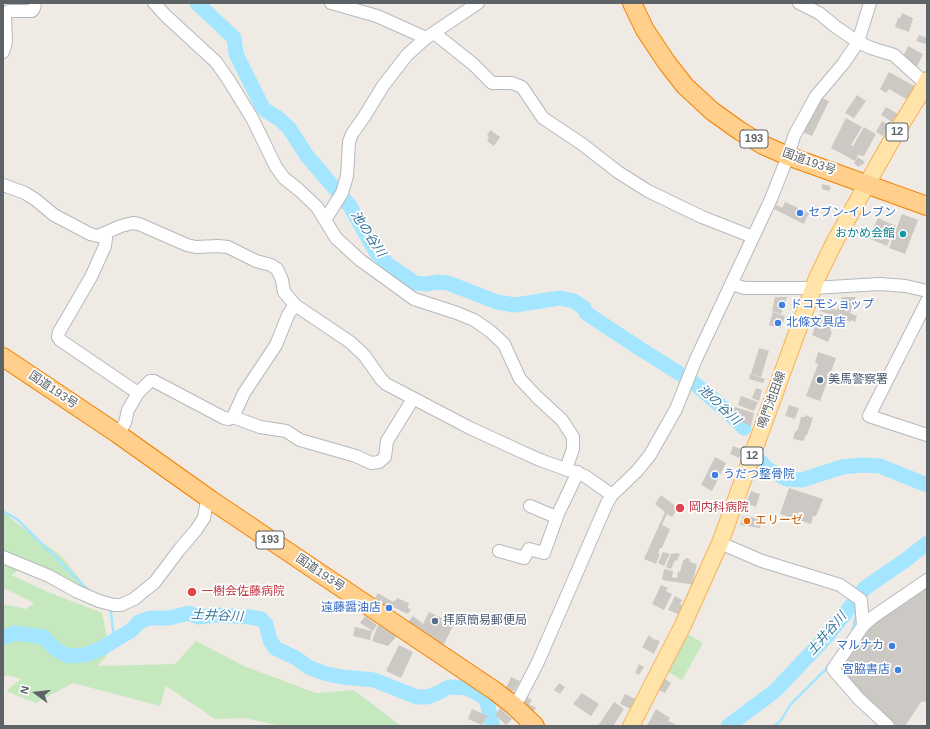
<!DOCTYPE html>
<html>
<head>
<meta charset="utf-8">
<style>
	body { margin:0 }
	#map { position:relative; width:930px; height:729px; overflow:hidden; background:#efebe4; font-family:Helvetica,sans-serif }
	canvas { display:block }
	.frame { position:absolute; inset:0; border:4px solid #5c6265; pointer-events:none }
	.north { position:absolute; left:16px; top:673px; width:40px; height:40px; -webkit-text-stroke:3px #fff; paint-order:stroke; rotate:285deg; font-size:11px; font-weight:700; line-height:16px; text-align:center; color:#5c6265 }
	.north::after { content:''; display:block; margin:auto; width:14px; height:18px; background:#5c6265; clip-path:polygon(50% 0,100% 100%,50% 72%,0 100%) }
</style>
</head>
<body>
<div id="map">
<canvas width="930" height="729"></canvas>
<div class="frame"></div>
<div class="north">N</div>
</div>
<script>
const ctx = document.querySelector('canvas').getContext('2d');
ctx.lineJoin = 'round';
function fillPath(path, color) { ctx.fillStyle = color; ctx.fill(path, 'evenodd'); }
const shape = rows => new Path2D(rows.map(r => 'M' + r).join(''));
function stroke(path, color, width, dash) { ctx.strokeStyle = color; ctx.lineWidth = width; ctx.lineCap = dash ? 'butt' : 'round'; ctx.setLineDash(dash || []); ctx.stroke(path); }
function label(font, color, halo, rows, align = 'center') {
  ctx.font = font + ' Helvetica,"Noto Sans JP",sans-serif'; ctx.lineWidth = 3.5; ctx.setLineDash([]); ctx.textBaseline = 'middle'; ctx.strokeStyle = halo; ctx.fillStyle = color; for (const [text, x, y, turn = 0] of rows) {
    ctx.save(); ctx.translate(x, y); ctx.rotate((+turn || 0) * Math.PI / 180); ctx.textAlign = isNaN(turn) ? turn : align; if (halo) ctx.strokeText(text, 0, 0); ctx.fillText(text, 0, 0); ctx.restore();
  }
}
const green = shape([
	[3,509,10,518,61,556,89,590,19,570,11,575,48,592,102,613,110,651,98,666,175,664,196,641,244,666,316,693,354,690,401,726,281,726,244,718,215,719,166,686,160,706,73,683,36,703,6,691,21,679,7,675,3,678,3,604,26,609,34,603,3,588],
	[683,631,703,643,682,680,663,669]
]);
const stream = shape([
	[3,511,18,520,90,592],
	[109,608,111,613,113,630,116,639],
	[852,632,856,616,855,600],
	[775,726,782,719,790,705,829,666]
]);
const river = shape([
	[197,3,234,38,236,54,262,106,265,110,278,118,289,128,307,156,350,206,376,252,390,266,415,283,427,284,437,282,448,283,497,302,515,305,560,298,574,301,584,308,586,313,642,350,682,375],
	[694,383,729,413,744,428],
	[759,460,767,469,787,479,802,480,842,467,862,465,880,466,927,485],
	[3,638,14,633,44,637,55,649,68,656,85,655,100,649,132,630,139,622,150,618,169,618,189,613,198,617,217,615,250,617,261,619,266,624,270,640,275,648,296,658,310,668,327,674,342,677,374,680,417,697,427,697,438,693,449,687,467,688,486,698,492,724,492,726],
	[728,726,775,691,829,634,865,588,907,559,927,543]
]);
const building = shape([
	[902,13,913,18,909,32,895,27,898,18,900,18],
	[919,35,927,38,926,44,916,41],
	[908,46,923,54,916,69,901,61],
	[889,72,916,87,908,100,889,89,886,93,880,89],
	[857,95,866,101,854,118,845,113],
	[822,98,829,101,812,136,800,131,815,102],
	[886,107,898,114,892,122,881,115],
	[846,118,862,127,851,145,853,146,864,127,876,134,864,156,858,155,855,161,831,148],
	[882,121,889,125,883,136,876,132],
	[490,130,500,137,494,146,487,141,489,137,487,136],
	[858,157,865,162,861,166,860,165,858,167,854,163],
	[822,184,830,186,829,187,831,188,829,191,822,189],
	[785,202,809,213,804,224,774,209,777,205,782,208],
	[902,214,918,220,905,254,889,248],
	[878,218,896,226,887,246,868,238],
	[775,297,787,297,781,314,772,311],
	[842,297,856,297,850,313,857,316,855,322,851,320,850,322,820,311,821,305,837,310],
	[773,312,785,316,781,328,769,325],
	[820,314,836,319,833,329,830,328,830,330,832,332,828,342,812,335],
	[759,348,769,351,761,377,751,374],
	[818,352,836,358,820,401,806,396,818,364,815,363],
	[750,374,765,379,763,383,749,379],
	[756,388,762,390,759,401,752,398],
	[741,396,758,402,754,411,738,405],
	[789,405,799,408,795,419,785,416],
	[735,407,754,413,751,426,745,424,733,413],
	[805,415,813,418,807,435,805,436,804,441,793,439,795,432,798,429,801,417,805,417],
	[733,446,743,450,739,458,730,454],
	[715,457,726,463,712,491,701,485],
	[789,488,823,499,816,516,813,516,811,524,780,514],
	[751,491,760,494,756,507,746,503],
	[661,495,678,508,672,517,667,514,662,525,670,529,662,548,660,548,658,553,660,554,656,564,644,559,665,512,655,504],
	[743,516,756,518,756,517,762,518,760,528,740,525],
	[663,552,670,554,664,566,658,563],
	[677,553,680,554,677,561,675,560,671,569,666,567,671,554],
	[685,558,690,559,690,562,697,564,693,581,695,581,695,585,662,580,664,569,673,571,672,577,677,578,678,571,680,572,683,560,685,560],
	[661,585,668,588,666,591,672,594,664,610,652,604],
	[927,587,927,701,921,702,905,726,893,726,838,671,870,628,892,609],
	[378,593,393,602,394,600,396,601,397,598,409,603,408,608,411,609,408,614,393,607,390,613,372,603],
	[675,596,682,600,680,604,682,606,678,614,668,610],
	[429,612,454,624,441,650,405,625,413,616,423,624],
	[365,616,377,625,373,631,360,623],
	[378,625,397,636,388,646,372,641],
	[355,627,372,631,370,640,353,636],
	[649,635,653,639,660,641,654,654,642,647],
	[399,645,413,652,401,678,386,671],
	[639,664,644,667,639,675,635,673],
	[511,677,520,681,514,692,506,688],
	[663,678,671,683,665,693,657,689],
	[559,683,565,687,560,694,554,690],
	[582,693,599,704,591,716,573,704],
	[625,694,636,699,631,709,620,704],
	[525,696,532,700,529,704,536,708,531,715,524,708,523,701],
	[614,702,624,709,613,726,598,726],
	[500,708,512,719,506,725,495,715],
	[472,709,488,716,482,725,468,719],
	[656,709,670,718,668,721,675,724,674,726,647,726]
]);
const minor = shape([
	[154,3,165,15,216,62,228,79,252,118,276,167,284,178,299,190,317,207,336,238,360,260,414,299,457,313,474,320,490,331,504,344,520,379,537,397,562,420,573,437,573,449,566,469],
	[331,3,377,16,426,38],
	[799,3,819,13,836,27,858,42,871,48,894,55,927,85],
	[434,33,473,64,492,83,512,83,522,87,543,118,582,144,618,172,648,191,702,217,753,237],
	[3,52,6,42,5,15,9,11,32,11,34,8,35,3],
	[3,185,25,193,36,200,54,215,90,234,98,236,121,226,133,223,139,224,187,245,196,247,218,246,228,247,256,261,271,265,277,269,282,280,284,292,295,305,350,342,364,355,381,379,386,384,470,428,520,451,540,460,585,476,612,495],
	[325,220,342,193,347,176,349,142,352,134,364,117,383,86,407,55,426,38,478,3],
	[105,233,106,238,105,246,91,277,59,332,58,337,60,340,138,393,128,410,125,423,118,434],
	[731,284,745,288,813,288,880,284,906,286,927,291],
	[927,301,869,416,927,435],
	[295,305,288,315,276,345,244,393,233,417,260,427,286,431,300,440,356,456,371,463,379,462,385,457,387,441,413,399],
	[138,393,150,381,154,381,224,418,229,419,233,417],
	[530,506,556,517],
	[720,543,762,561,840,585,861,600,863,626],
	[499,551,524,558,529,549,544,553,558,514,578,472],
	[3,557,49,576,76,591,99,601,114,605,121,605,134,599,155,582,179,550,196,530,204,518,206,506,211,500],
	[513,705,520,697,538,662,607,503,612,495,637,471,650,455,676,409,696,359,771,199,788,156,794,136,816,96,843,64,858,42,870,3],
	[888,726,859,699,833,669,863,626,873,617,927,580]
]);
const major = shape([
	[631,726,683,625,720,543,817,278,834,243,867,184,893,138,920,94,927,80]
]);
const highway = shape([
	[632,3,645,30,667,63,685,86,712,111,740,131,763,145,788,156,927,206],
	[3,357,118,434,211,500,495,691,513,705,535,726]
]);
const markers = [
	[800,213,4,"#3f7fe0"],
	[903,234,4,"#0f9aa8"],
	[782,305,4,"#3f7fe0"],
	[778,323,4,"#3f7fe0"],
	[820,380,4,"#5c6f8a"],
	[715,475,4,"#3f7fe0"],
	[680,508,5,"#e0444e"],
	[747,521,4,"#e8710a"],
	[192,592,5,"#e0444e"],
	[389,608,4,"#3f7fe0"],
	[435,621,4,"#5c6f8a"],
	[892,646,4,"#3f7fe0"],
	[898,670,4,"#3f7fe0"]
];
const shields = [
	[897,132,22],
	[754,139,28],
	[752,456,22],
	[270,540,28]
];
const shieldNames = [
	["12",897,132],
	["193",754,139],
	["12",752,456],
	["193",270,540]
];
const streetNames = [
	["国道193号",809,162,20],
	["国道193号",53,390,34],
	["鳴門池田線",772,400,-70],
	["国道193号",320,573,34]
];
const shopNames = [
	["セブン-イレブン",808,213],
	["ドコモショップ",790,305],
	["北條文具店",786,323],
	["うだつ整骨院",723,475],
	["遠藤醤油店",381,608,"right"],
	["マルナカ",884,646,"right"],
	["宮脇書店",890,670,"right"]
];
const cultureNames = [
	["おかめ会館",895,234]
];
const serviceNames = [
	["美馬警察署",828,380],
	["拝原簡易郵便局",443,621]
];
const healthNames = [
	["岡内科病院",689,508],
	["一樹会佐藤病院",201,592]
];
const foodNames = [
	["エリーゼ",755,521]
];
const waterNames = [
	["池の谷川",368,234,57],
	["池の谷川",719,405,43],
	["土井谷川",217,616,3],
	["土井谷川",827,634,-49]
];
fillPath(green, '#c6e8bf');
stroke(stream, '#a4e6ff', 2.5);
stroke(river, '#a4e6ff', 15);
fillPath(building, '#ccc8c3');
stroke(minor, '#b5b8bc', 14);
stroke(major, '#f8b055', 18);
stroke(highway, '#f38000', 20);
stroke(minor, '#fff', 12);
stroke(major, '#ffe3a9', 16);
stroke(highway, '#ffcf8b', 18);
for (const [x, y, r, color] of markers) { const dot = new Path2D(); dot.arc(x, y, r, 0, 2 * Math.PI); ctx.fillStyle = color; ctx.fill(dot); stroke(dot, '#fff', 1.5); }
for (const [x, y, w] of shields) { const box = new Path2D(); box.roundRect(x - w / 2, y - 9, w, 18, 3); ctx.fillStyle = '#fff'; ctx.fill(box); stroke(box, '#5c6265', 1); }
label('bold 11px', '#5c6265', null, shieldNames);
label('12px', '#5c6265', '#fff', streetNames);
label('12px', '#366cbe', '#fff', shopNames, 'left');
label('12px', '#0d838f', '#fff', cultureNames, 'right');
label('12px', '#4e5e75', '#fff', serviceNames, 'left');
label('12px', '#be3a42', '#fff', healthNames, 'left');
label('12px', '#c56008', '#fff', foodNames, 'left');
label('italic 13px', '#35779b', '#fff', waterNames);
</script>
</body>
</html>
